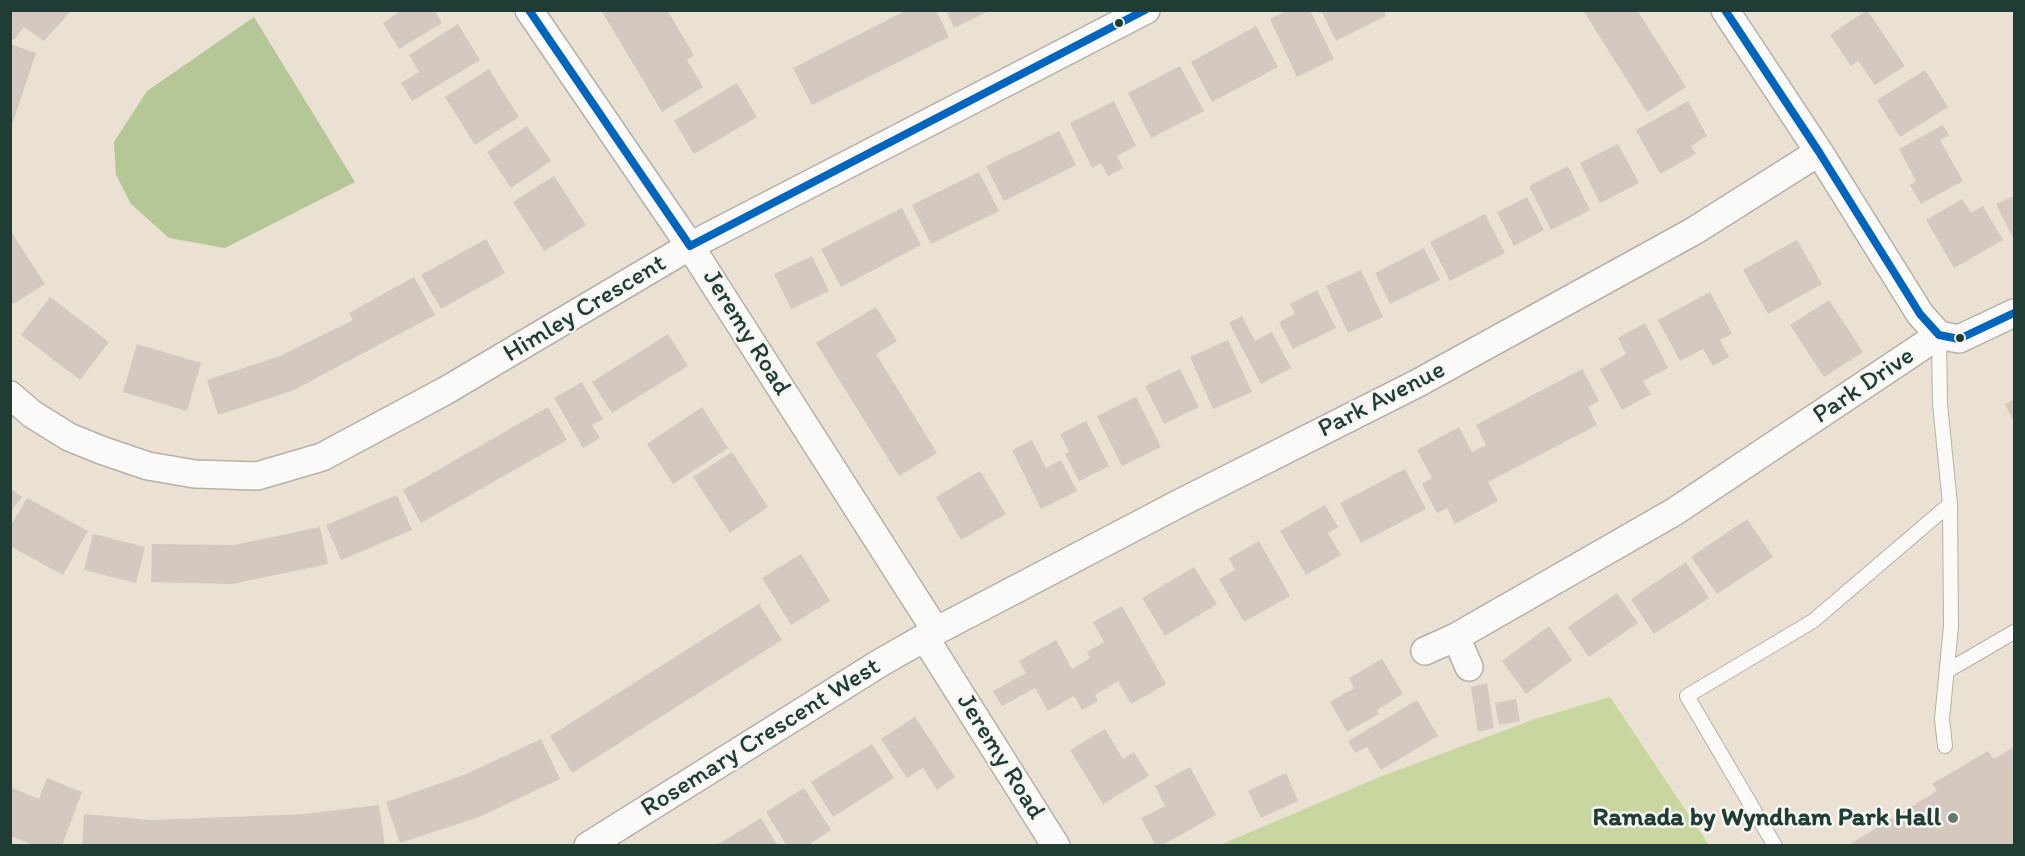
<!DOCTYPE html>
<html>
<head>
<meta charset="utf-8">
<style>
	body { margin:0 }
	#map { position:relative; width:2025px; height:856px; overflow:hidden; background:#eae1d3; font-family:Itim,sans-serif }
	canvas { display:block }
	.frame { position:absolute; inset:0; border:12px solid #1f3d34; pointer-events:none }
</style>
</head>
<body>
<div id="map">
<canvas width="2025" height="856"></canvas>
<div class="frame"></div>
</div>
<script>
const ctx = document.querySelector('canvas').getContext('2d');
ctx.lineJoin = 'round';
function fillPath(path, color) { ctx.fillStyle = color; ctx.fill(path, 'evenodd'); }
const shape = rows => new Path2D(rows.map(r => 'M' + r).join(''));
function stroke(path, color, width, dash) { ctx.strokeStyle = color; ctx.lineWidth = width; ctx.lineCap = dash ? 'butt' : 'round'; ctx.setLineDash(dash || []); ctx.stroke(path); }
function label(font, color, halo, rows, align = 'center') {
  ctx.font = font + ' Itim,sans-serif'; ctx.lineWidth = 5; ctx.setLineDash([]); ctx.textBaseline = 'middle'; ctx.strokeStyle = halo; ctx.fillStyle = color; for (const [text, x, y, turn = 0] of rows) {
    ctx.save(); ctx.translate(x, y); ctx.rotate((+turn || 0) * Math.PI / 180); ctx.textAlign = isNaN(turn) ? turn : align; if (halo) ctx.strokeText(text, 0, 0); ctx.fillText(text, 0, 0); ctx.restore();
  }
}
const green = shape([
	[1610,697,1709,845,1220,845,1382,776,1538,718]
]);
const forest = shape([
	[254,17,355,182,225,248,169,238,131,204,116,175,114,142,147,91]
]);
const building = shape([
	[10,10,72,10,44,41,24,27,14,40,10,37],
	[402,10,434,10,442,23,399,49,383,23],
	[601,10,667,10,694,55,687,60,703,87,662,112],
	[907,10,936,10,949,37,812,105,793,68],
	[946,10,991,10,954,28],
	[1288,10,1310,10,1334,59,1297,77,1270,19],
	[1321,10,1384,10,1386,16,1336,41],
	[1583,10,1637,10,1686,87,1647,112],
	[1867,10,1905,66,1875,85,1858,61,1851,66,1830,35],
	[458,24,480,60,412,101,401,83,419,72,409,55],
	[1256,26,1278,67,1212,102,1191,62],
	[10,44,36,53,11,128,10,128],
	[1180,66,1204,111,1151,138,1128,93],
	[489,69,519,117,475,145,445,97],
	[1925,70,1948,107,1900,137,1877,100],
	[737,83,757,117,694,154,674,121],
	[1114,101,1136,146,1117,156,1123,168,1108,176,1101,163,1092,168,1070,123],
	[1688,101,1707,136,1691,146,1696,154,1660,174,1636,130],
	[1943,125,1949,135,1940,140,1963,181,1921,204,1910,185,1916,181,1899,149],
	[527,126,551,161,511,188,487,152],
	[1059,131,1076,165,1004,201,986,166],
	[1618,144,1639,183,1600,203,1580,163],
	[1568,166,1590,210,1551,230,1529,186],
	[979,172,999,211,931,244,912,205],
	[554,176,586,225,544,251,513,202],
	[2014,196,2014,237,2013,238,1996,204],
	[1527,197,1544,230,1514,246,1497,212],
	[1962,199,1971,213,1983,206,2003,240,1954,268,1926,220],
	[902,208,921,245,841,287,821,249],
	[1485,214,1505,253,1450,281,1430,242],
	[10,230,45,284,10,306],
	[486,239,505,273,441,309,421,275],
	[1797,240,1822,284,1768,314,1743,270],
	[1424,248,1440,280,1390,304,1375,273],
	[812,256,829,291,791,309,774,274],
	[1361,270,1383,317,1348,333,1326,286],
	[414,277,435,315,292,391,218,415,207,380,280,356,353,320,349,313],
	[1317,290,1336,328,1293,349,1279,322,1295,314,1290,304],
	[1710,292,1732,334,1720,340,1729,357,1713,366,1703,349,1680,361,1658,320],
	[50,297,109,342,80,380,21,335],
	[1829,300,1863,352,1824,377,1790,325],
	[876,307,897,341,876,354,937,453,899,476,816,343],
	[1242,316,1255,341,1272,332,1291,368,1261,384,1229,323],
	[1645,323,1668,368,1643,381,1651,394,1622,410,1600,369,1626,354,1618,338],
	[668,334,688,366,612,413,592,382],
	[1228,340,1252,392,1213,409,1190,357],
	[137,344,201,363,187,411,123,392],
	[1180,369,1199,407,1164,424,1145,386],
	[1582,369,1599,401,1588,407,1597,425,1488,482,1498,501,1455,524,1447,508,1437,513,1422,484,1432,478,1417,450,1459,427,1472,452,1486,445,1476,425],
	[582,382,603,419,592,425,600,438,583,448,554,398],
	[1136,397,1161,447,1122,466,1097,416],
	[2014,399,2014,423,2005,404],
	[548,407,567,440,421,523,403,490],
	[702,407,728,448,673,484,647,444],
	[1086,421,1109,466,1079,481,1065,454,1069,452,1060,434],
	[1032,440,1046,468,1061,460,1077,491,1041,509,1012,450],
	[732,452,768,507,730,533,693,477],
	[1405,469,1426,509,1361,543,1340,503],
	[980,471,1006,514,961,540,936,497],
	[10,488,22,497,10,512],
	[397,495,412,530,341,560,326,525],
	[27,498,88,531,63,575,10,546,10,527],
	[1325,505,1338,527,1328,533,1341,555,1306,575,1280,531],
	[1747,519,1773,557,1717,594,1691,557],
	[320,527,328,564,232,584,151,582,152,544,234,545],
	[93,534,145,547,136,583,84,570],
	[1259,541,1290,596,1244,622,1219,579,1235,570,1229,558],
	[801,554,830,601,791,625,762,578],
	[1686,562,1709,598,1654,634,1631,599],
	[1194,567,1217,604,1165,636,1142,598],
	[1617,593,1638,623,1589,657,1568,627],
	[759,604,782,640,572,773,550,736],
	[1122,606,1166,684,1131,704,1118,681,1095,695,1098,701,1082,710,1074,696,1048,711,1035,688,1002,706,993,691,1026,673,1019,661,1056,640,1072,669,1090,658,1087,652,1104,642,1093,622],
	[1549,626,1572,660,1526,694,1502,661],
	[1382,659,1403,694,1377,710,1379,714,1347,732,1330,702,1354,688,1349,678],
	[1487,683,1494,728,1478,732,1471,687],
	[1516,699,1520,721,1499,725,1495,703],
	[1417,700,1438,736,1381,770,1367,747,1355,753,1348,741],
	[915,717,955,777,937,790,923,768,907,778,881,739],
	[1105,729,1123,759,1134,752,1149,776,1103,804,1070,750],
	[541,739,560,779,479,817,400,843,386,802,464,775],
	[872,744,894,778,833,817,811,782],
	[2014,747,2014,846,1847,846,1937,791,1932,784,1988,751,1994,759],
	[1190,767,1216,815,1161,846,1156,846,1141,818,1165,806,1155,786],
	[1286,773,1298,801,1261,818,1248,791],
	[47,778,82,792,62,846,36,846,10,836,10,787,39,799],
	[804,788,831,830,807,846,787,846,766,812],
	[379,805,385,846,82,846,84,814,151,820,305,814],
	[761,818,778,846,715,846]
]);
const lane = shape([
	[1939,335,1940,404,1950,504,1951,626,1942,719,1945,746],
	[1947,671,2014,632],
	[1775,846,1687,696,1813,621,1950,504]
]);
const street = shape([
	[529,10,690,246,936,631],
	[1725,10,1819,152,1920,314,1939,335],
	[1939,335,1959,339,2014,313],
	[10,395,32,414,69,437,101,450,148,466,195,474,257,476,322,457,445,391,690,246,1146,10],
	[1456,637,1469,667],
	[925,638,1056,846],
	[1425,651,1456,637,1674,512,1939,335],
	[588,846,880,663,936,631,1182,502,1418,383,1694,231,1819,152]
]);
const bus1 = shape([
	[529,10,690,246,1145,10],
	[1725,10,1819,152,1920,314,1939,335,1959,339,2014,313]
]);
const markers = [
	[1119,23,5,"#1f3d34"],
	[1960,338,5,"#1f3d34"],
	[1953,818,6,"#66766c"]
];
const streetNames = [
	["Himley Crescent",585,309,-31],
	["Jeremy Road",746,333,58],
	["Park Drive",1864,386,-34],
	["Park Avenue",1382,400,-27],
	["Rosemary Crescent West",761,738,-32],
	["Jeremy Road",1000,757,58]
];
const poiNames = [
	["Ramada by Wyndham Park Hall",1941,818]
];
fillPath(green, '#c8d69f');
fillPath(forest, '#b5c697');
fillPath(building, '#d5c8be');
stroke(lane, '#b4b1a8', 16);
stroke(street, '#b4b1a8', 30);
stroke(lane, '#fcfaf8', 14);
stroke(street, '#fcfaf8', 27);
stroke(bus1, '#0065bd', 8);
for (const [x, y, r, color] of markers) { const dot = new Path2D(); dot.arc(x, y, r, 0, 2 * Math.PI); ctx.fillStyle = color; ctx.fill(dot); stroke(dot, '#f6f6f2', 2); }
label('26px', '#1f3d34', '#f6f6f2', streetNames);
label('bold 26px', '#1f3d34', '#f6f6f2', poiNames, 'right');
</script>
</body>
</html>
